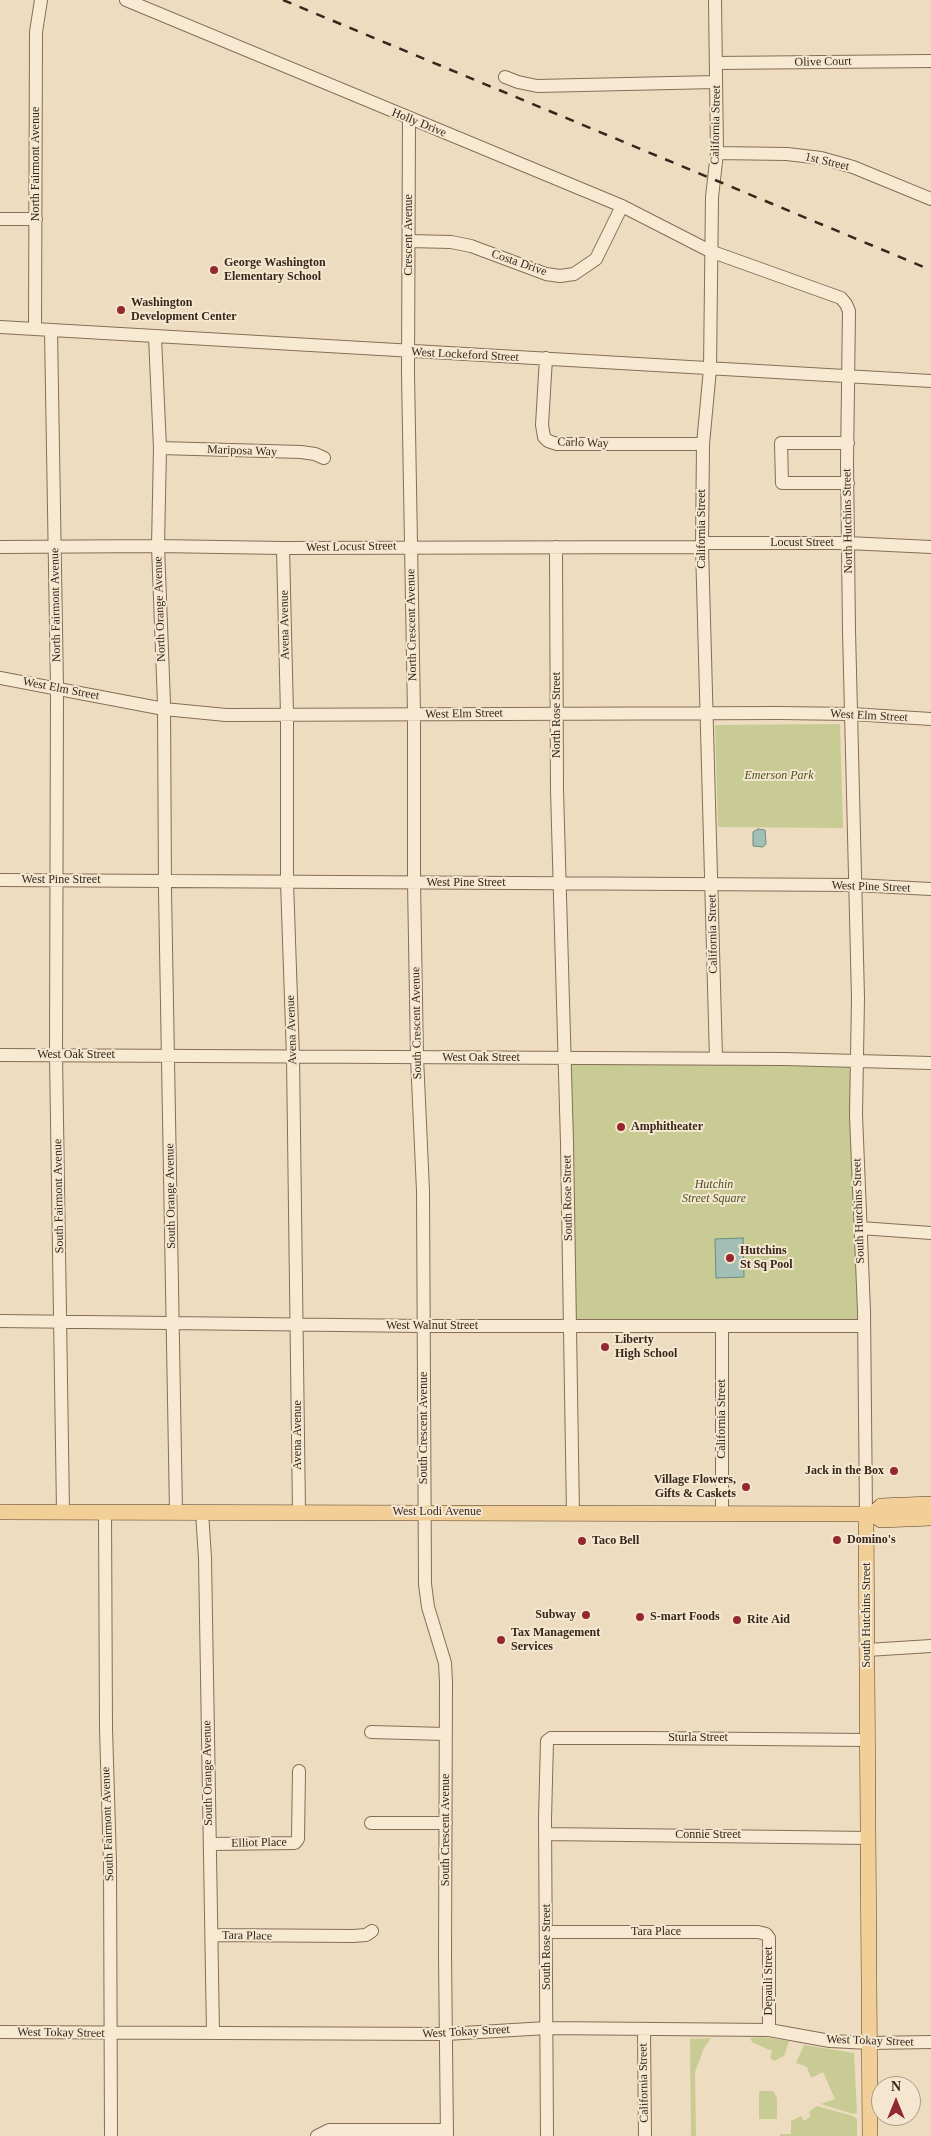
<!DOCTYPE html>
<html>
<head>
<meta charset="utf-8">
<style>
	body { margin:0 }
	#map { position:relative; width:931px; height:2136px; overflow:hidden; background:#eddcbf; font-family:"Times New Roman",serif }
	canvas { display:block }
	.north { position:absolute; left:871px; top:2076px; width:50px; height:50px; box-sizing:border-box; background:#f5e7cf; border:1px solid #a89a87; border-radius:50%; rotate:0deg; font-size:14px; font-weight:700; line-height:20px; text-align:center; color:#35271c }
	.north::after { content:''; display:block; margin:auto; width:18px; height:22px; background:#942830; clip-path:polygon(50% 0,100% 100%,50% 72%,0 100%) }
</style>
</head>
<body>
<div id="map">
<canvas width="931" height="2136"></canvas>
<div class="north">N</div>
</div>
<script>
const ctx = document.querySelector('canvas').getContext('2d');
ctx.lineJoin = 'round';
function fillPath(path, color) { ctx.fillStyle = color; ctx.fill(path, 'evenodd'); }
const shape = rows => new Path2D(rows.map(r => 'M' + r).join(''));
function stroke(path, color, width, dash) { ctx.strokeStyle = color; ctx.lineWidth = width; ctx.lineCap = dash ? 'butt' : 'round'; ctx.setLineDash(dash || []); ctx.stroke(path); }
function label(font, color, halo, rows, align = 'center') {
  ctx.font = font + ' "Times New Roman",serif'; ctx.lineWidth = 4; ctx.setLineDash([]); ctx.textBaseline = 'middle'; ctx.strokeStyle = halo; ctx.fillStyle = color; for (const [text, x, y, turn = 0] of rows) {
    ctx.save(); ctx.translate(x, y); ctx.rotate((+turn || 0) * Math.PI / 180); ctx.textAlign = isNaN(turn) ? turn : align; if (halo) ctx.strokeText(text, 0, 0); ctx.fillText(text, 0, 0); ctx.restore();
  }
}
const green = shape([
	[840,724,843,828,718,827,715,725],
	[565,1059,858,1060,864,1326,571,1325],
	[762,2037,789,2041,784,2056,774,2061,770,2058,772,2051,752,2042,750,2038],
	[711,2038,704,2048,695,2072,696,2136,691,2136,690,2039],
	[804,2045,854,2053,857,2113,853,2114,821,2104,835,2099,823,2072,811,2078,807,2067,796,2063],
	[759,2091,773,2091,777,2098,777,2119,759,2119],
	[817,2106,853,2116,857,2119,857,2136,780,2136,780,2134,791,2134,791,2121,801,2116,804,2121,811,2116,809,2112]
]);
const water = shape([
	[758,829,765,830,766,844,763,847,753,846,753,832,758,829],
	[743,1238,744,1277,716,1278,715,1239,743,1238]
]);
const minor = shape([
	[126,0,622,206,710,251,841,298,846,304,849,311,847,463,849,630,858,998,856,1115,864,1311,866,1514],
	[715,0,717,153,712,197,710,369,703,444,702,547,716,1059],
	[716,63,931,61],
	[505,77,518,82,537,86,716,82],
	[409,119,408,373,414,714,414,882,417,1057,423,1191,425,1584,428,1607,445,1663,446,1683,445,1956,447,2136],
	[717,153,787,154,821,158,853,167,931,199],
	[0,219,36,219],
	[409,241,451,242,471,246,546,274,560,276,574,274,596,259,622,206],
	[0,327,931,381],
	[35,329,36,32,41,0],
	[51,330,57,688,56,1055,63,1511],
	[155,337,160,448,158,546,164,704,165,891,176,1512],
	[546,358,542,425,544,437,548,441,557,444,703,444],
	[848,443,781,443,782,483,848,483],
	[160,448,301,452,315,454,324,458],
	[702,543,848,543,931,547],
	[0,547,158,546,283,548,702,547],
	[556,547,557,790,567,1143,573,1514],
	[283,548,287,715,287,882,293,1057,299,1512],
	[0,678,164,709,226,715,779,713,852,714,931,719],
	[0,880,855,885,931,889],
	[0,1055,784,1059,931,1063],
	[860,1228,931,1233],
	[0,1321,424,1326,864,1326],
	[722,1326,722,1513],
	[105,1512,106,1728,110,1864,111,2136],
	[202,1512,205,1558,213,2033],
	[867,1650,931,1646],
	[371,1732,445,1734],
	[371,1823,446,1823],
	[546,1834,869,1838],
	[210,1844,295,1843,298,1839,299,1771],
	[546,1932,758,1932,766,1934,769,1938,769,2030],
	[212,1935,353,1936,366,1935,372,1931],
	[644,2030,645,2136],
	[0,2032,446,2034,547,2028,769,2030,830,2041,870,2043,931,2042],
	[317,2136,329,2130,447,2130],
	[547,2136,545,1819,547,1741,551,1738,647,1738,868,1740]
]);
const major = shape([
	[0,1512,866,1514,873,1514,881,1506,931,1504],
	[866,1514,870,2136],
	[873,1514,881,1520,931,1518]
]);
const rail = shape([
	[283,0,931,270]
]);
const markers = [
	[214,270,5,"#942830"],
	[121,310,5,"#942830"],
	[621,1127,5,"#942830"],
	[730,1258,5,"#942830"],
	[605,1347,5,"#942830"],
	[894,1471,5,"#942830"],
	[746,1487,5,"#942830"],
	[837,1540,5,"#942830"],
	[582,1541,5,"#942830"],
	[586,1615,5,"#942830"],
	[640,1617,5,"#942830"],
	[737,1620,5,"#942830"],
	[501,1640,5,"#942830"]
];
const streetNames = [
	["Olive Court",823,62,-1],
	["Holly Drive",419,123,22],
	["California Street",716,125,-89],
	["1st Street",827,162,13],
	["North Fairmont Avenue",36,164,-90],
	["Crescent Avenue",409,235,-90],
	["Costa Drive",519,263,19],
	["West Lockeford Street",465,355,3],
	["Carlo Way",583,443,2],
	["Mariposa Way",242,451,2],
	["North Hutchins Street",848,521,-91],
	["California Street",702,529,-90],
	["Locust Street",802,543],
	["West Locust Street",351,547,-1],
	["North Fairmont Avenue",56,605,-91],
	["North Orange Avenue",160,609,-92],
	["Avena Avenue",285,625,-91],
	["North Crescent Avenue",412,625,-91],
	["West Elm Street",61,689,11],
	["West Elm Street",464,714,-1],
	["North Rose Street",557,715,-90],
	["West Elm Street",869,716,3],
	["West Pine Street",61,880],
	["West Pine Street",466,883],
	["West Pine Street",871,887,2],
	["California Street",713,934,-91],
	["South Crescent Avenue",417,1023,-91],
	["Avena Avenue",292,1030,-92],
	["West Oak Street",76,1055],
	["West Oak Street",481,1058],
	["South Fairmont Avenue",59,1196,-91],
	["South Orange Avenue",171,1196,-91],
	["South Rose Street",568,1198,-91],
	["South Hutchins Street",859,1211,-92],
	["West Walnut Street",432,1326],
	["California Street",722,1419,-90],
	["South Crescent Avenue",424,1428,-90],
	["Avena Avenue",298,1435,-90],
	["West Lodi Avenue",437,1512],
	["South Hutchins Street",867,1615,-90],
	["Sturla Street",698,1738],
	["South Orange Avenue",208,1773,-91],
	["South Fairmont Avenue",108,1824,-92],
	["South Crescent Avenue",446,1830,-90],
	["Connie Street",708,1835],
	["Elliot Place",259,1843,-1],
	["Tara Place",656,1932],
	["Tara Place",247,1936,1],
	["South Rose Street",547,1947,-90],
	["Depauli Street",769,1981,-90],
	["West Tokay Street",466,2032,-3],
	["West Tokay Street",61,2033,1],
	["West Tokay Street",870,2041,2],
	["California Street",644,2083,-91]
];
const poiNames = [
	["George Washington",224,263],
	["Elementary School",224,277],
	["Washington",131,303],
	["Development Center",131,317],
	["Amphitheater",631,1127],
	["Hutchins",740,1251],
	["St Sq Pool",740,1265],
	["Liberty",615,1340],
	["High School",615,1354],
	["Jack in the Box",884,1471,"right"],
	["Village Flowers,",736,1480,"right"],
	["Gifts & Caskets",736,1494,"right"],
	["Domino's",847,1540],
	["Taco Bell",592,1541],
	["Subway",576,1615,"right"],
	["S-mart Foods",650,1617],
	["Rite Aid",747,1620],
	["Tax Management",511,1633],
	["Services",511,1647]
];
const parkNames = [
	["Emerson Park",779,776],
	["Hutchin",714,1185],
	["Street Square",714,1199]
];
fillPath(green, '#c8cb93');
fillPath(water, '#a2bfb5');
stroke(water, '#6a8d82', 1);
stroke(minor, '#866d58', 14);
stroke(major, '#533c2c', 16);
stroke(minor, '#f8ead2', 12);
stroke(major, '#f1cf96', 15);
stroke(rail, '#35271c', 2.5, [9, 9]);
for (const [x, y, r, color] of markers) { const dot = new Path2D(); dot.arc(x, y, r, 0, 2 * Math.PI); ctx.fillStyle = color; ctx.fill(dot); stroke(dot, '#f5e7cf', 2); }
label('12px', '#35271c', '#f5e7cf', streetNames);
label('bold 12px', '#35271c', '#f5e7cf', poiNames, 'left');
label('italic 12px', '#495223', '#f5e7cf', parkNames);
</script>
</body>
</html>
